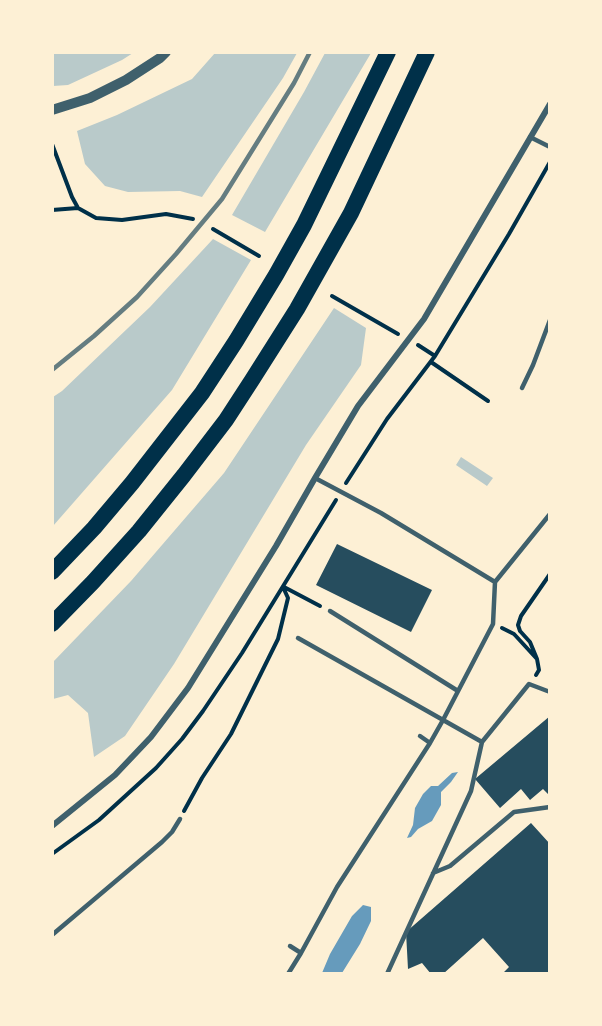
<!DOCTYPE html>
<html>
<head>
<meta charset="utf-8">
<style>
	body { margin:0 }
	#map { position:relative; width:602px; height:1026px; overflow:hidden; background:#fdf0d5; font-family:"Archivo Narrow",sans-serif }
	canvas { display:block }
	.frame { position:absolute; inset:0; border:54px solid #fdf0d5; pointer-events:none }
</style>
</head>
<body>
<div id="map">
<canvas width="602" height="1026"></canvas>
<div class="frame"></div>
</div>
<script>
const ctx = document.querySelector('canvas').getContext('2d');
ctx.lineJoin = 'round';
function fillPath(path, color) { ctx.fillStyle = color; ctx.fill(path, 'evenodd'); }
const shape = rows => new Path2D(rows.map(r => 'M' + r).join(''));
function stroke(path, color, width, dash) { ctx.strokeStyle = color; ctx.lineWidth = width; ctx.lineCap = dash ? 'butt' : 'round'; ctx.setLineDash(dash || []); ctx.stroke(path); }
const green = shape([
	[53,52,133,52,133,53,122,60,68,85,53,86],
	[215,53,297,53,283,78,202,197,180,191,128,192,105,186,85,164,77,131,117,115,192,79],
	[325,53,371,53,265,232,232,215,304,92],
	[213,239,251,260,172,390,53,526,53,397,62,391,150,307],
	[334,308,366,328,361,365,306,445,174,664,125,736,94,757,88,713,68,695,53,699,53,662,131,581,224,473],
	[461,457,493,478,487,486,456,465]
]);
const water = shape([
	[458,772,451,782,441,792,441,805,432,821,418,829,411,837,407,838,413,825,415,808,423,794,431,786,438,786,452,773],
	[363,905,371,907,371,921,360,944,342,973,322,973,330,954,352,916]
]);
const building = shape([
	[337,544,432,590,411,632,316,585],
	[550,716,550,796,543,789,530,800,521,789,500,808,475,779],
	[531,823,550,844,550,974,502,974,509,967,483,938,443,974,431,974,422,963,408,969,406,932]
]);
const path = shape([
	[52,144,72,197,78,208,96,218,122,220,166,214,193,219],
	[52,210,78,208],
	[213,229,259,256],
	[332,296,398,334],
	[418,345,435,356],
	[431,362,488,401],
	[346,483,387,419,435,356,509,234,550,162],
	[284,587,320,606],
	[502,628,514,634,537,659,539,670,536,675],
	[537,659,530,642,520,631,518,625,521,616,550,574],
	[184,811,202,778,231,734,278,639,288,598,283,587],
	[52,854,99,820,156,768,182,739,203,711,242,653,336,500]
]);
const service = shape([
	[530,137,550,147],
	[522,388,533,365,550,320],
	[315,478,381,513,495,582,550,514],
	[330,611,458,691],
	[298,638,482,742],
	[420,736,430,743],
	[433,873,450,866,514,812,550,807],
	[52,935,162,842,172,832,180,819],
	[290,946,301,953],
	[288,974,301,953,337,887,430,743,443,720,493,624,495,582],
	[387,974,471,791,482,742,529,684,550,692]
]);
const minor = shape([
	[52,826,115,775,151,737,188,688,276,546,315,478,358,406,424,319,550,104]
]);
const tertiary = shape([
	[52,110,90,98,126,80,160,58,166,52]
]);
const trunk = shape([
	[52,572,94,528,132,483,202,393,236,341,276,275,304,225,388,52],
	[52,624,93,582,139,531,184,475,226,420,252,380,297,309,351,213,427,52]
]);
const rail = shape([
	[52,370,94,336,137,297,176,254,222,199,294,83,310,52]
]);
fillPath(green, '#b9caca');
fillPath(water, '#669bbc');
fillPath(building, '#264d5e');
stroke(path, '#003049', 4);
stroke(service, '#3f606c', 4.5);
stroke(minor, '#3f606c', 6);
stroke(tertiary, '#3f606c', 10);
stroke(trunk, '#003049', 16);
stroke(rail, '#657d81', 4.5);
</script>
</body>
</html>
